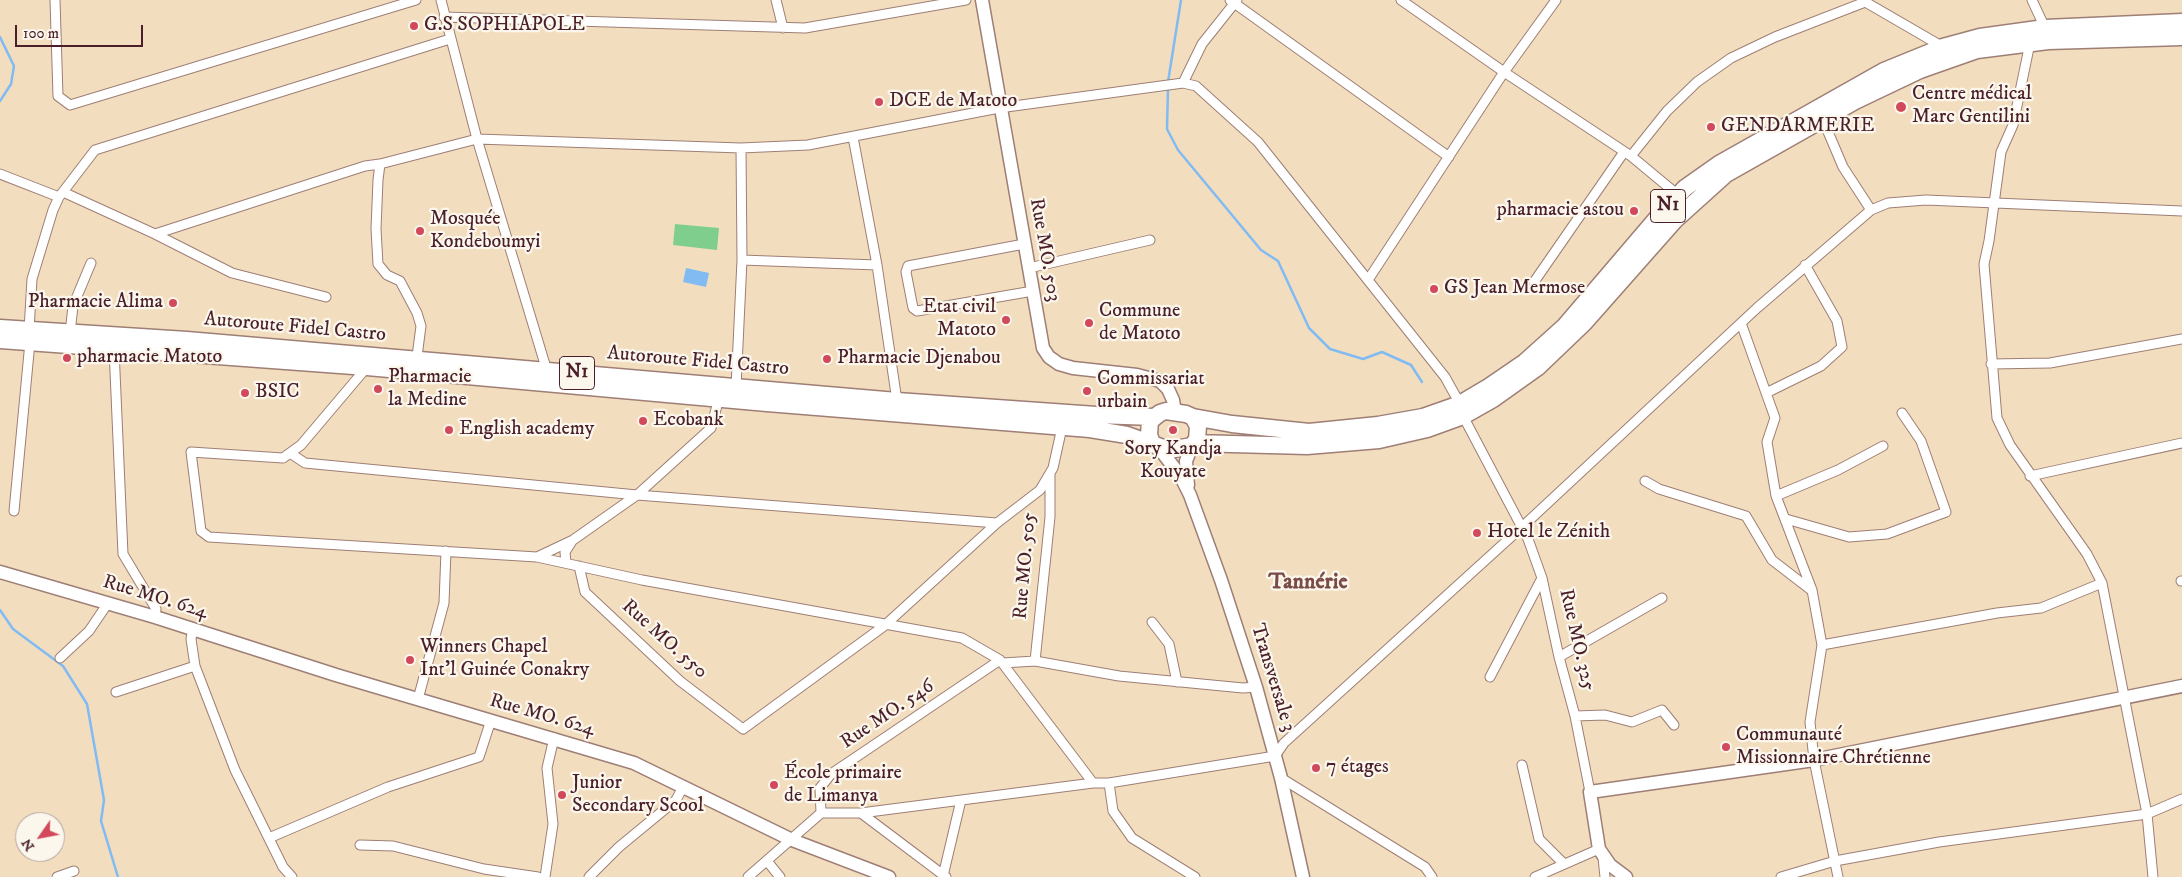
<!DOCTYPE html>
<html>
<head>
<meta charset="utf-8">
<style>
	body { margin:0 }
	#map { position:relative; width:2182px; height:877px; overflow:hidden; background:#f2debf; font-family:"IM FELL DW Pica",serif }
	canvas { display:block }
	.north { position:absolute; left:15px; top:812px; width:50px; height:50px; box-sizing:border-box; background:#fbf7ec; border:1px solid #b4a19f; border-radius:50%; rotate:237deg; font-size:14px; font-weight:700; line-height:20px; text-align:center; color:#4a1f2b }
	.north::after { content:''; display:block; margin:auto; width:18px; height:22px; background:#d1495b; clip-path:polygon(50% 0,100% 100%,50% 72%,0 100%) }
	.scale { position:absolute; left:15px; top:25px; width:128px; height:22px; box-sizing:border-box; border:2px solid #4a1f2b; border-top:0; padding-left:6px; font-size:15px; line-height:18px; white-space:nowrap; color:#4a1f2b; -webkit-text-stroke:4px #fbf7ec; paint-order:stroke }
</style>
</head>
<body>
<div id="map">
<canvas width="2182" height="877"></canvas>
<div class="north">N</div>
<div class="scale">100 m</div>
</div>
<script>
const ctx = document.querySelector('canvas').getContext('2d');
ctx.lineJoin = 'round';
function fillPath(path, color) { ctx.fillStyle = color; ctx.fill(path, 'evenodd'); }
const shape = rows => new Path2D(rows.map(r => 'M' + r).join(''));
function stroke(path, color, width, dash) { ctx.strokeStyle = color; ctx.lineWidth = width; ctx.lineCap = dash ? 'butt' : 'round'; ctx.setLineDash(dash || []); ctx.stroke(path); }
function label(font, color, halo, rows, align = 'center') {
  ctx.font = font + ' "IM FELL DW Pica",serif'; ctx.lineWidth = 4.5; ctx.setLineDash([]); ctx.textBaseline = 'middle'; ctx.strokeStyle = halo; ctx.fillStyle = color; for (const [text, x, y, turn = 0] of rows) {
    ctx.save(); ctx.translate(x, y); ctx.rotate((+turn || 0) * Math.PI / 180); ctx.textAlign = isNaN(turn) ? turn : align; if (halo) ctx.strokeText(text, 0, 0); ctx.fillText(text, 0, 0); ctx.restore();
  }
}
const green = shape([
	[675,224,719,228,717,250,673,245]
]);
const water = shape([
	[686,268,709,273,706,287,683,282]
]);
const stream = shape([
	[0,37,14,66,11,84,0,101],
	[1168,82,1181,0],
	[1168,88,1167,129,1178,150,1261,250,1278,261,1309,328,1330,349,1363,359,1382,352,1411,365,1422,382],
	[0,610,13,629,63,666,87,704,104,800,101,821,118,877]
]);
const street = shape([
	[55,0,58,96,70,105,416,0],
	[441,0,477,139,547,371],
	[776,0,783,28],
	[1230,0,1449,157],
	[1401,0,1504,72,1631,156,1678,195],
	[1862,0,1943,47],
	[2032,0,2045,28],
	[444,17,805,28,966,0],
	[2030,43,2013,125,2001,152,1989,241,1984,264,1997,418,2010,445,2087,554,2102,583,2147,814,2153,877],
	[1183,83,1202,44,1237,0],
	[1823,120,1843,167,1871,210],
	[853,137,877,265,897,401],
	[1631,156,1667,111,1697,82,1731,58,1775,37,1865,2],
	[0,174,59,197],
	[63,192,155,234,365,166,380,164],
	[155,234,232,273,326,297],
	[1024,244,908,266,906,272,913,308,917,311,1033,291],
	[742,260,877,265],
	[1029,268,1150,240],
	[1368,280,1504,72,1556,0],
	[1534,282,1624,152],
	[1741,323,1775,418,1767,442,1776,496,1812,590,1822,645,1810,722,1814,760,1838,877],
	[29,330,32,279,53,210,59,197,95,150,450,39],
	[70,333,73,306,91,263],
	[114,349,123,554,156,609,155,617],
	[416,364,421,326,417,313,400,281,387,275,378,264,376,229,378,180,380,164,477,139,741,148,808,145,999,108,1183,83,1196,86,1258,142,1445,377,1460,404],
	[1991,364,2050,363,2182,339],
	[367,367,301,445,283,458,191,452,201,531,209,537,537,557,573,540,637,495,711,428,719,398],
	[736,387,742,260,741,148],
	[1766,393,1821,366,1842,347,1837,321,1805,265],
	[1463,416,1528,539,1542,578,1559,657,1575,716,1590,792],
	[290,453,305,463,637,495,997,523],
	[2030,476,2182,443],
	[1645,481,1659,489,1746,516,1772,560,1811,590],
	[1776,496,1838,470,1883,446],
	[14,511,30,342],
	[1786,519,1849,537,1887,534,1946,512,1921,441,1902,413],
	[537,557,642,580,962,638,1000,660,1093,783],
	[566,563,565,552,572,541],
	[579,566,585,592,680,681,743,729,884,626,997,523,1040,490,1053,468,1063,423],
	[2181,581,2182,581],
	[1152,622,1169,644,1177,682],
	[193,628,191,639,195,666,235,770,283,867,292,877],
	[1822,645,1997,613,2041,608,2102,583],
	[1559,657,1662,598],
	[60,658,89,631,108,603],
	[1035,661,1050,517,1050,474],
	[1003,663,1035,661,1119,676,1243,688,1256,687],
	[1490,677,1542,578],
	[116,692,195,666],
	[418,699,444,603,446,551],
	[1575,716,1605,715,1632,722,1662,710,1674,725],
	[1522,765,1539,839,1563,863],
	[1281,778,1425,867,1432,877],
	[1109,783,1113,811,1132,838,1195,877],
	[821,813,820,788,831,774,1000,660],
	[861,813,946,877],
	[269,838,388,787,479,757,491,720],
	[360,845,393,846,484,869,538,877],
	[1603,858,1605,877],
	[767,861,780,877],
	[943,876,961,800],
	[57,877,74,871],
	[545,877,553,824,547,768,554,738],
	[589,877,619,847,676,800,683,787],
	[748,877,821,813,861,813,1093,783,1109,783,1275,756,1284,743,1522,527,1757,308,1871,210,1888,203,1926,200,2182,211],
	[1535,877,1599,849],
	[1781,877,1835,861,1939,842,2147,814,2182,799]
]);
const secondary = shape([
	[982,0,1043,348,1049,357,1059,364,1073,368,1137,375,1160,381,1168,389,1173,400,1175,412],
	[1158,447,1180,475,1190,495,1221,580,1256,687,1281,778,1303,877],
	[1188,485,1186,461,1192,446],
	[0,572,155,617,336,675,634,763,792,840,889,877],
	[1626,877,1610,865,1599,849,1590,792,1814,760,2182,686]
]);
const highway = shape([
	[0,328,187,340,897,401,1096,415,1154,417],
	[0,340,367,367,767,403,1090,429,1127,435,1169,450,1192,446,1197,440,1198,426,1193,417,1186,414,1166,411,1160,413,1150,421,1149,435,1152,443],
	[1193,417,1232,424,1309,432,1378,425,1423,417,1460,404,1487,388,1525,362,1565,326,1664,210,1685,188,1719,164,1884,71,1943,47,1980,37,2045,28,2182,22],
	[1194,443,1307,446,1379,440,1427,429,1463,416,1493,399,1538,367,1584,323,1675,220,1726,174,1855,101,1920,70,1977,50,2048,41,2182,37]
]);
const markers = [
	[414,26,5,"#d1495b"],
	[879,102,5,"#d1495b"],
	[1901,107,6,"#d1495b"],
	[1711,127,5,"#d1495b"],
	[1634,211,5,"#d1495b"],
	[420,231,5,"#d1495b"],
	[1434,289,5,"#d1495b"],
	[173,303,5,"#d1495b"],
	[1006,320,5,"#d1495b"],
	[1089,323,5,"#d1495b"],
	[67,358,5,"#d1495b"],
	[827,359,5,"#d1495b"],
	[378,389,5,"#d1495b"],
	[1087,391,5,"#d1495b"],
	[245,393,5,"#d1495b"],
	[643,421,5,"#d1495b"],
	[449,430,5,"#d1495b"],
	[1173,430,5,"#d1495b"],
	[1477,533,5,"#d1495b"],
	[410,660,5,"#d1495b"],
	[1726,747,5,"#d1495b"],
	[1316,768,5,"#d1495b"],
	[774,785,5,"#d1495b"],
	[562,795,5,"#d1495b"]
];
const shields = [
	[1668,206,35],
	[577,373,35]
];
const shieldNames = [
	["N1",1668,206],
	["N1",577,373]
];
const poiNames = [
	["G.S SOPHIAPOLE",424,26],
	["Centre médical",1912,95],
	["Marc Gentilini",1912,118],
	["DCE de Matoto",889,102],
	["GENDARMERIE",1721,127],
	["pharmacie astou",1624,211,"right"],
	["Mosquée",430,220],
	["Kondeboumyi",430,243],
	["GS Jean Mermose",1444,289],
	["Pharmacie Alima",163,303,"right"],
	["Etat civil",996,308,"right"],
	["Matoto",996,331,"right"],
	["Commune",1099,312],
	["de Matoto",1099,335],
	["pharmacie Matoto",77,358],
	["Pharmacie Djenabou",837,359],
	["Pharmacie",388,378],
	["la Medine",388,401],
	["Commissariat",1097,380],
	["urbain",1097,403],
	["BSIC",255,393],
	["Ecobank",653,421],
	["English academy",459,430],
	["Sory Kandja",1173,450,"center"],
	["Kouyate",1173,473,"center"],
	["Hotel le Zénith",1487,533],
	["Winners Chapel",420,648],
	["Int'l Guinée Conakry",420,671],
	["Communauté",1736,736],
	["Missionnaire Chrétienne",1736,759],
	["7 étages",1326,768],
	["École primaire",784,774],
	["de Limanya",784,797],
	["Junior",572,784],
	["Secondary Scool",572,807]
];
const streetNames = [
	["Rue MO. 503",1044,250,80],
	["Autoroute Fidel Castro",295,328,5],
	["Autoroute Fidel Castro",698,362,5],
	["Rue MO. 505",1026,566,-85],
	["Rue MO. 624",155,598,17],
	["Rue MO. 550",664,640,42],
	["Rue MO. 325",1576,640,77],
	["Transversale 3",1272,678,73],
	["Rue MO. 546",888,715,-34],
	["Rue MO. 624",542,716,16]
];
const quarterNames = [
	["Tannérie",1308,583]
];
fillPath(green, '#7fce8e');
fillPath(water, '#81bbf2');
stroke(stream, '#81bbf2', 2.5);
stroke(street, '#9e7e75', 11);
stroke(secondary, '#9e7e75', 15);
stroke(highway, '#9e7e75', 19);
stroke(street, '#fff', 9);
stroke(secondary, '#fff', 12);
stroke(highway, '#fff', 16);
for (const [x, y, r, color] of markers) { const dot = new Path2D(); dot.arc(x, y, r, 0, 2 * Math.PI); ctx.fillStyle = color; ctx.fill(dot); stroke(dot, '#fbf7ec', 2); }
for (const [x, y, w] of shields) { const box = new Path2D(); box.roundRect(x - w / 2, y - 16.5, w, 33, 4); ctx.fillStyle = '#fbf7ec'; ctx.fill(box); stroke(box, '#4a1f2b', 1); }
label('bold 19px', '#4a1f2b', null, shieldNames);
label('20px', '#4a1f2b', '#fbf7ec', poiNames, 'left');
label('20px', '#4a1f2b', '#fbf7ec', streetNames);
label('bold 22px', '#7b4c47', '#fbf7ec', quarterNames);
</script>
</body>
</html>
